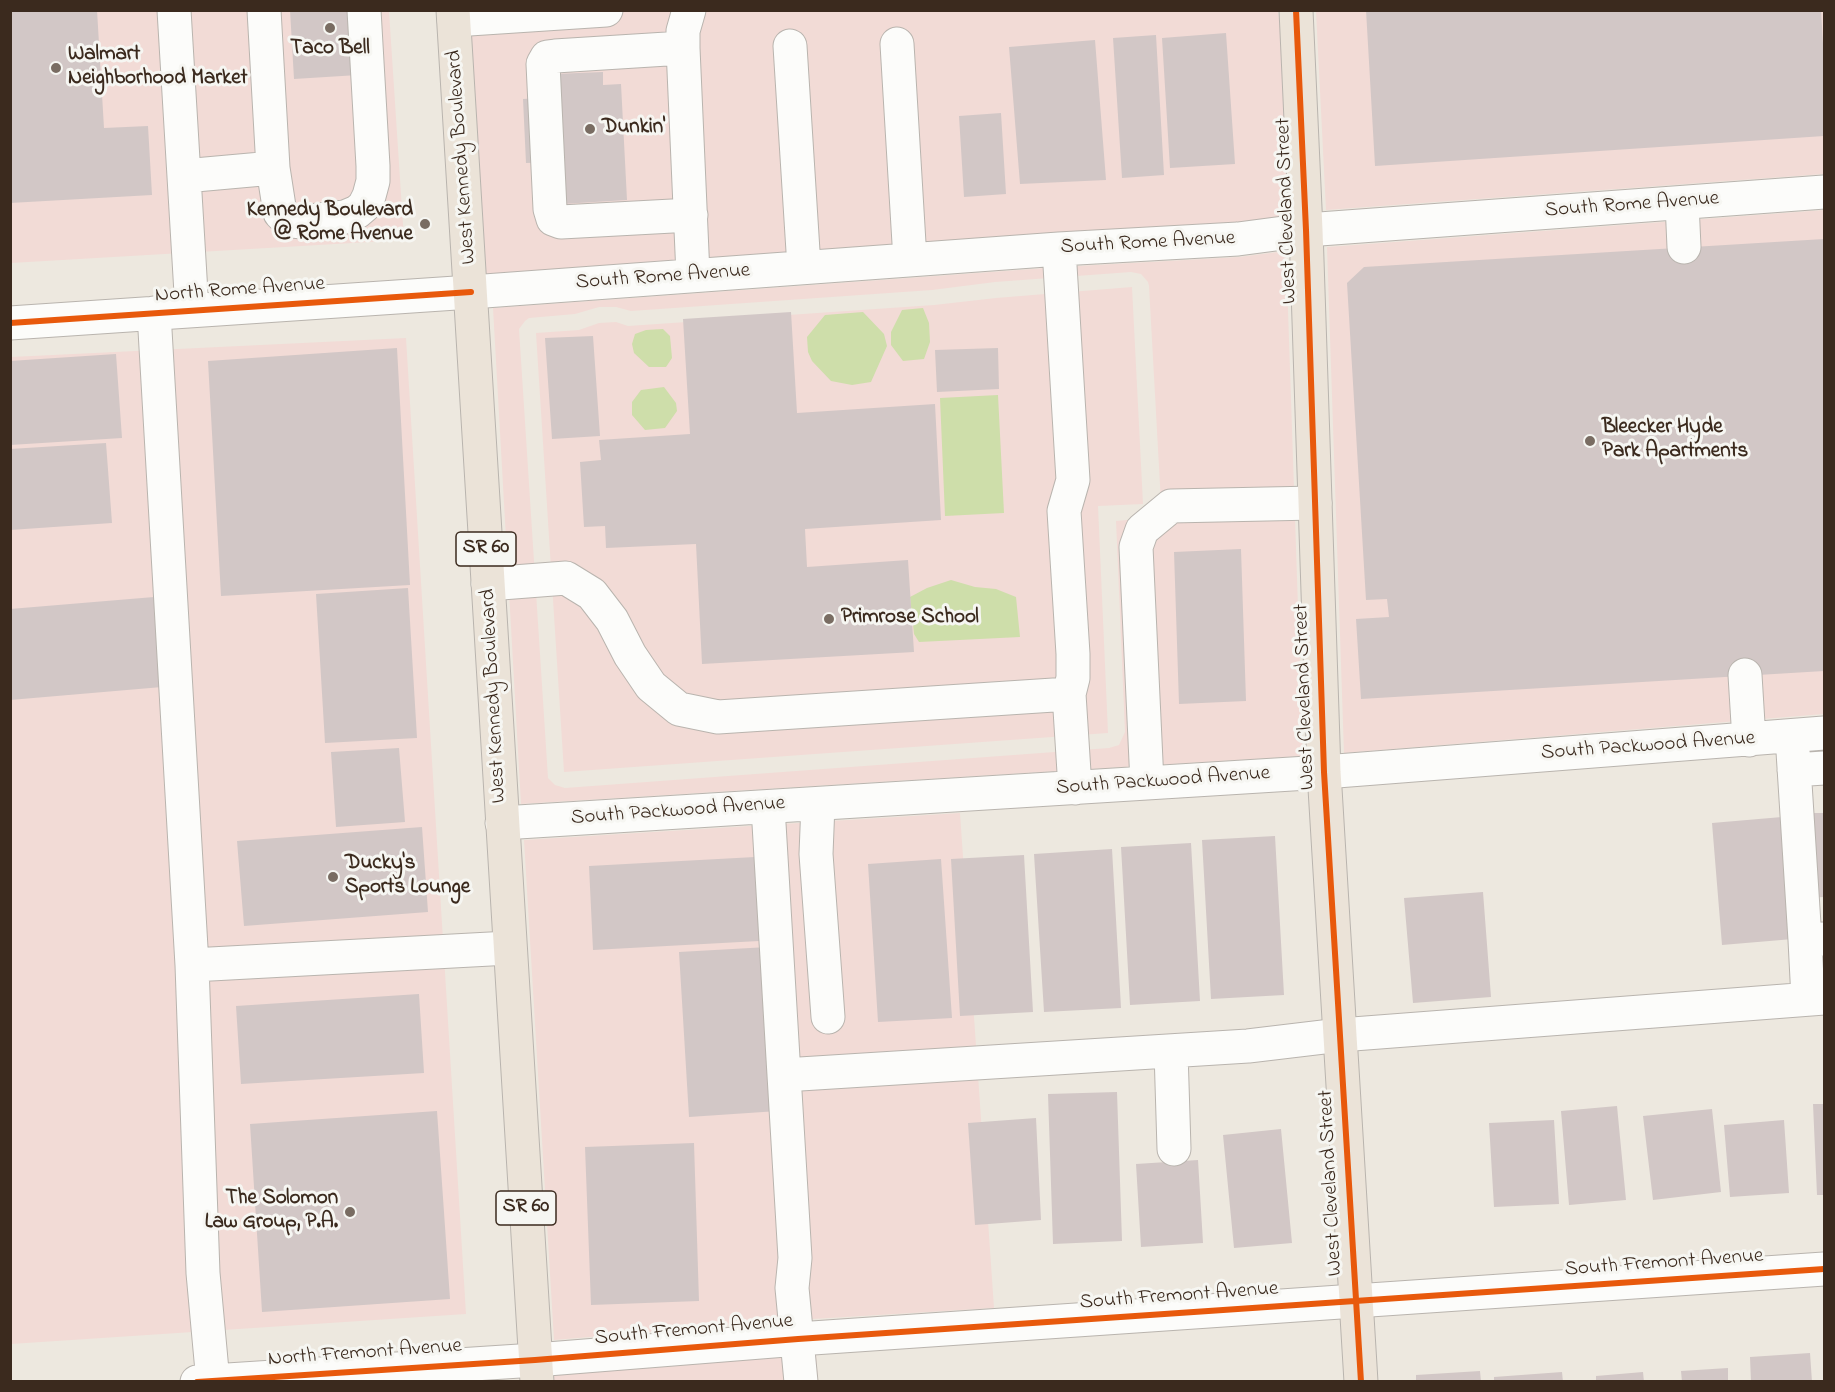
<!DOCTYPE html>
<html>
<head>
<meta charset="utf-8">
<style>
	body { margin:0 }
	#map { position:relative; width:1835px; height:1392px; overflow:hidden; background:#ede8df; font-family:"Indie Flower",sans-serif }
	canvas { display:block }
	.frame { position:absolute; inset:0; border:12px solid #3b2a1e; pointer-events:none }
</style>
</head>
<body>
<div id="map">
<canvas width="1835" height="1392"></canvas>
<div class="frame"></div>
</div>
<script>
const ctx = document.querySelector('canvas').getContext('2d');
ctx.lineJoin = 'round';
function fillPath(path, color) { ctx.fillStyle = color; ctx.fill(path, 'evenodd'); }
const shape = rows => new Path2D(rows.map(r => 'M' + r).join(''));
function stroke(path, color, width, dash) { ctx.strokeStyle = color; ctx.lineWidth = width; ctx.lineCap = dash ? 'butt' : 'round'; ctx.setLineDash(dash || []); ctx.stroke(path); }
function label(font, color, halo, rows, align = 'center') {
  ctx.font = font + ' "Indie Flower",sans-serif'; ctx.lineWidth = 6; ctx.setLineDash([]); ctx.textBaseline = 'middle'; ctx.strokeStyle = halo; ctx.fillStyle = color; for (const [text, x, y, turn = 0] of rows) {
    ctx.save(); ctx.translate(x, y); ctx.rotate((+turn || 0) * Math.PI / 180); ctx.textAlign = isNaN(turn) ? turn : align; if (halo) ctx.strokeText(text, 0, 0); ctx.fillText(text, 0, 0); ctx.restore();
  }
}
const built = shape([
	[11,11,389,11,404,240,11,263],
	[453,11,1278,11,1306,230,471,292],
	[1316,11,1824,11,1824,174,1326,210],
	[1824,210,1824,714,1344,753,1327,247],
	[1286,251,1303,756,521,804,493,308,1060,267,1239,257],
	[1131,272,1141,274,1148,282,1149,286,1161,503,1149,518,1116,521,1125,732,1119,745,1109,748,565,788,555,785,548,778,519,329,525,321,529,318,575,314,599,307,616,307,631,311,932,290,995,282],
	[1132,287,1143,504,1098,506,1108,733,564,772,536,333,579,330,599,323,616,322,628,326,934,305,996,298],
	[406,338,466,1314,11,1344,11,357],
	[960,813,994,1308,796,1320,554,1340,524,840],
	[815,1340,818,1381,537,1381,535,1360]
]);
const green = shape([
	[923,308,929,323,930,342,924,359,903,361,891,345,891,332,902,310],
	[863,312,884,334,887,346,871,382,852,385,831,381,812,361,808,352,807,337,825,315],
	[663,329,670,336,672,358,666,367,649,367,634,353,632,344,635,334,646,330],
	[664,387,676,403,677,411,665,428,645,430,632,415,632,402,641,390],
	[998,395,1004,513,945,516,940,398],
	[951,580,975,587,996,589,1016,597,1020,637,919,642,914,634,910,597,927,588]
]);
const building = shape([
	[10,10,97,10,104,128,148,126,152,195,10,203],
	[290,10,354,10,358,75,294,79],
	[1366,10,1821,10,1824,61,1824,136,1375,166],
	[1226,33,1235,164,1170,168,1162,38],
	[1156,35,1164,175,1122,178,1113,38],
	[1095,40,1106,180,1020,184,1009,47],
	[603,72,603,85,621,84,627,200,562,204,559,162,526,163,523,99,555,97,554,74],
	[1001,113,1006,194,964,197,959,116],
	[1824,239,1824,671,1361,699,1356,619,1389,617,1387,599,1366,600,1347,283,1364,267],
	[791,312,797,413,935,404,941,520,805,529,807,567,908,560,914,652,702,664,696,544,606,548,605,526,584,527,580,462,601,460,599,440,690,434,683,319],
	[593,336,600,436,552,439,545,338],
	[397,348,410,585,221,596,208,361],
	[998,348,999,389,937,392,935,350],
	[116,354,122,438,10,445,10,361],
	[106,443,112,523,10,530,10,449],
	[1241,549,1246,701,1179,704,1174,552],
	[408,588,417,738,325,743,316,594],
	[154,597,162,687,10,700,10,609],
	[399,748,405,822,336,827,331,752],
	[1803,813,1824,813,1824,897,1805,898],
	[1782,817,1793,939,1722,945,1712,823],
	[422,827,428,912,244,926,237,841],
	[1275,836,1284,995,1211,999,1202,840],
	[1191,843,1200,1001,1130,1005,1121,847],
	[1112,849,1121,1008,1044,1012,1034,854],
	[1024,855,1033,1012,960,1016,951,859],
	[755,857,759,941,593,950,589,866],
	[941,859,952,1018,878,1022,868,864],
	[1483,892,1491,997,1413,1003,1404,898],
	[768,947,778,1111,689,1117,679,952],
	[419,994,424,1073,241,1084,236,1006],
	[1117,1092,1122,1241,1053,1244,1048,1094],
	[1813,1104,1824,1104,1824,1195,1817,1195],
	[1617,1106,1626,1200,1569,1205,1561,1111],
	[1712,1109,1721,1192,1653,1200,1643,1116],
	[437,1111,450,1299,262,1312,250,1124],
	[1036,1118,1041,1220,975,1225,968,1123],
	[1554,1120,1559,1204,1494,1207,1489,1123],
	[1784,1120,1789,1193,1730,1197,1724,1125],
	[1281,1129,1292,1243,1234,1248,1223,1135],
	[694,1143,699,1301,591,1305,585,1147],
	[1198,1160,1203,1243,1141,1247,1136,1164],
	[1810,1353,1812,1382,1751,1382,1750,1357],
	[1728,1368,1728,1382,1682,1382,1681,1371],
	[1480,1371,1481,1382,1416,1382,1416,1375],
	[1562,1372,1563,1382,1494,1382,1494,1377],
	[1643,1372,1644,1382,1596,1382,1596,1376]
]);
const minor = shape([
	[174,10,192,310],
	[264,10,273,168,280,213,284,217,293,221,302,222,345,217,357,212,364,206,369,196,373,181,373,166,364,10],
	[689,10,683,31,683,48,693,275],
	[454,20,606,10],
	[897,44,910,260],
	[790,46,804,267],
	[683,48,555,56,547,57,543,64,550,209,553,219,561,222,691,215],
	[184,176,273,168],
	[1682,203,1684,247],
	[1059,249,1073,480,1064,511,1073,654,1073,678,1069,694],
	[154,313,192,965,203,1273,213,1382],
	[10,323,471,292,1059,249,1238,239,1306,230,1824,192],
	[488,584,566,578,592,594,612,620,630,655,651,686,679,709,718,717,1069,694,1075,788],
	[1745,675,1749,740],
	[1792,736,1805,940,1824,939],
	[1794,770,1824,768],
	[1147,783,1136,547,1142,530,1171,506,1315,503],
	[818,804,816,854,828,1017],
	[768,807,784,1075],
	[502,823,1324,772,1824,733],
	[1805,940,1808,999],
	[192,965,509,948],
	[1171,1051,1174,1149],
	[197,1382,535,1360,798,1339,1824,1269],
	[801,1382,792,1288,795,1258,784,1075,1248,1046,1340,1035,1824,998]
]);
const major = shape([
	[453,10,537,1382],
	[1296,10,1306,230,1324,772,1361,1382]
]);
const cycleway = shape([
	[1296,10,1306,230,1324,772,1361,1382],
	[10,323,471,292],
	[197,1382,535,1360,798,1339,1824,1269]
]);
const markers = [
	[330,28,6,"#796c62"],
	[56,68,6,"#796c62"],
	[590,129,6,"#796c62"],
	[425,224,6,"#796c62"],
	[1590,441,6,"#796c62"],
	[829,619,6,"#796c62"],
	[333,877,6,"#796c62"],
	[350,1212,6,"#796c62"]
];
const shields = [
	[486,549,60],
	[526,1208,60]
];
const shieldNames = [
	["SR 60",486,549],
	["SR 60",526,1208]
];
const poiNames = [
	["Taco Bell",330,50,"center"],
	["Walmart",68,56],
	["Neighborhood Market",68,80],
	["Dunkin'",602,129],
	["Kennedy Boulevard",413,212,"right"],
	["@ Rome Avenue",413,236,"right"],
	["Bleecker Hyde",1602,429],
	["Park Apartments",1602,453],
	["Primrose School",841,619],
	["Ducky's",345,865],
	["Sports Lounge",345,889],
	["The Solomon",338,1200,"right"],
	["Law Group, P.A.",338,1224,"right"]
];
const streetNames = [
	["West Kennedy Boulevard",463,157,-94],
	["South Rome Avenue",1632,206,-4],
	["West Cleveland Street",1288,211,-92],
	["South Rome Avenue",1148,244,-3],
	["South Rome Avenue",663,278,-4],
	["North Rome Avenue",240,291,-4],
	["West Kennedy Boulevard",495,696,-93],
	["West Cleveland Street",1306,697,-92],
	["South Packwood Avenue",1648,747,-4],
	["South Packwood Avenue",1163,782,-4],
	["South Packwood Avenue",678,812,-4],
	["West Cleveland Street",1332,1183,-93],
	["South Fremont Avenue",1664,1264,-4],
	["South Fremont Avenue",1179,1297,-4],
	["South Fremont Avenue",694,1331,-5],
	["North Fremont Avenue",365,1354,-4]
];
fillPath(built, '#f2dbd6');
fillPath(green, '#cedeaa');
fillPath(building, '#d2c7c6');
stroke(minor, '#b9b4ae', 35);
stroke(major, '#b9b4ae', 35);
stroke(minor, '#fcfcfa', 33);
stroke(major, '#ebe3d8', 33);
stroke(cycleway, '#e8590c', 6);
for (const [x, y, r, color] of markers) { const dot = new Path2D(); dot.arc(x, y, r, 0, 2 * Math.PI); ctx.fillStyle = color; ctx.fill(dot); stroke(dot, '#f6f6f2', 2); }
for (const [x, y, w] of shields) { const box = new Path2D(); box.roundRect(x - w / 2, y - 17, w, 34, 4.5); ctx.fillStyle = '#f6f6f2'; ctx.fill(box); stroke(box, '#3b2a1e', 1.5); }
label('bold 20px', '#3b2a1e', null, shieldNames);
label('bold 21px', '#3b2a1e', '#f6f6f2', poiNames, 'left');
label('21px', '#3b2a1e', '#f6f6f2', streetNames);
</script>
</body>
</html>
